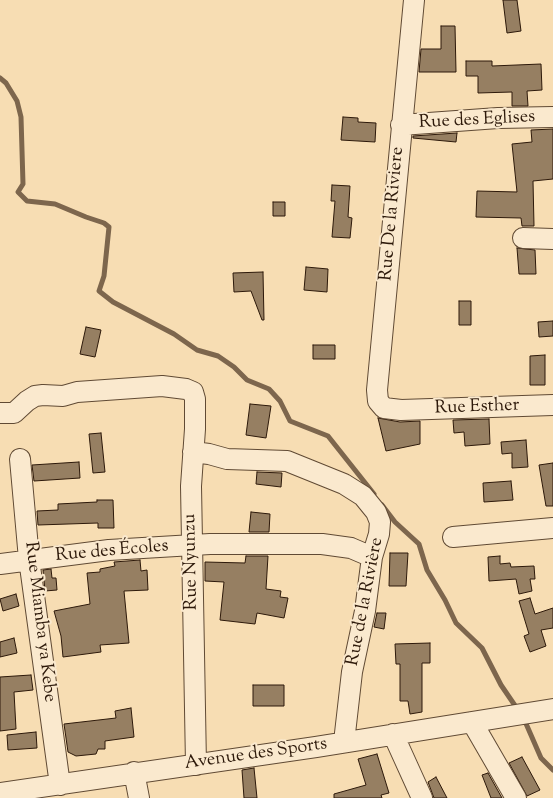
<!DOCTYPE html>
<html>
<head>
<meta charset="utf-8">
<style>
	body { margin:0 }
	canvas { display:block; background:#f7ddb3 }
</style>
</head>
<body>
<canvas width="553" height="798"></canvas>
<script>
const ctx = document.querySelector('canvas').getContext('2d');
ctx.lineJoin = 'round';
const shape = rows => new Path2D(rows.map(r => 'M' + r).join(''));
function stroke(path, color, width, dash) { ctx.strokeStyle = color; ctx.lineWidth = width; ctx.lineCap = dash ? 'butt' : 'round'; ctx.setLineDash(dash || []); ctx.stroke(path); }
function fillPath(path, color) { ctx.fillStyle = color; ctx.fill(path, 'evenodd'); }
function label(font, color, halo, rows, align = 'center') {
  ctx.font = font + ' "Sorts Mill Goudy",serif'; ctx.lineWidth = 4; ctx.setLineDash([]); ctx.textBaseline = 'middle'; ctx.strokeStyle = halo; ctx.fillStyle = color; for (const [text, x, y, turn = 0] of rows) {
    ctx.save(); ctx.translate(x, y); ctx.rotate((+turn || 0) * Math.PI / 180); ctx.textAlign = isNaN(turn) ? turn : align; if (halo) ctx.strokeText(text, 0, 0); ctx.fillText(text, 0, 0); ctx.restore();
  }
}
const stream = shape([
	[0,78,6,83,17,101,21,117,23,184,18,192,27,201,55,204,86,217,104,223,109,227,104,276,99,291,113,302,174,334,197,350,218,356,234,367,247,380,269,389,280,401,290,421,328,436,374,494],
	[382,505,395,522,419,544,427,570,445,600,456,623,482,648,501,685,518,710],
	[524,719,541,758,553,770]
]);
const building = shape([
	[503,0,517,0,521,31,507,33,503,0],
	[441,26,455,26,456,72,419,72,421,49,441,49,441,26],
	[466,61,492,61,492,66,541,64,542,90,527,91,528,106,512,106,512,92,478,93,478,76,466,76,466,61],
	[343,117,358,118,358,122,376,123,375,142,341,140,343,117],
	[553,129,553,179,533,181,534,226,522,226,521,218,476,217,477,191,517,192,512,144,532,142,531,130,553,129],
	[457,133,456,142,413,138,413,136,457,133],
	[332,185,350,186,348,217,352,218,350,238,332,237,335,201,331,201,332,185],
	[273,202,285,202,285,216,273,216,273,202],
	[517,248,535,250,536,274,519,274,517,248],
	[306,267,328,269,327,292,304,290,306,267],
	[263,272,264,320,262,320,251,291,234,292,233,273,263,272],
	[459,301,471,301,471,325,459,325,459,301],
	[553,321,553,336,539,337,538,322,553,321],
	[86,327,101,330,95,357,80,354,86,327],
	[313,345,335,345,335,359,313,359,313,345],
	[545,355,545,385,530,385,530,356,545,355],
	[250,404,271,406,266,438,246,435,250,404],
	[378,418,400,422,420,421,420,444,386,451,378,418],
	[489,419,490,444,465,446,464,432,454,433,453,420,489,419],
	[101,433,105,472,93,473,89,434,101,433],
	[526,440,528,467,512,468,512,453,502,454,501,442,526,440],
	[79,462,80,478,34,481,32,465,79,462],
	[553,463,553,506,546,506,539,465,553,463],
	[257,472,282,473,281,487,256,484,257,472],
	[511,481,513,500,484,502,483,483,511,481],
	[97,500,113,500,114,528,98,528,98,523,38,525,37,511,58,510,58,504,97,502,97,500],
	[251,512,270,514,269,532,249,532,251,512],
	[390,553,408,553,406,586,389,586,390,553],
	[246,556,268,556,266,589,281,591,280,597,288,598,284,618,257,613,255,624,220,620,224,582,205,581,205,562,245,563,246,556],
	[500,556,500,564,510,563,511,567,534,566,535,579,530,579,532,591,519,594,516,579,489,581,488,557,500,556],
	[140,560,141,571,147,570,148,590,124,591,129,643,100,645,101,652,63,657,61,636,54,611,90,604,87,573,100,572,100,569,115,566,114,562,140,560],
	[51,569,52,578,56,578,57,590,45,591,43,570,51,569],
	[16,594,19,606,3,611,0,599,16,594],
	[530,598,535,614,553,608,553,628,541,630,546,646,530,652,524,636,529,634,519,601,530,598],
	[377,613,386,613,384,629,374,627,377,613],
	[14,638,17,653,0,657,0,642,14,638],
	[430,643,430,663,422,663,422,712,410,714,408,701,400,701,400,664,396,664,395,644,430,643],
	[31,675,33,690,14,692,16,729,0,731,0,677,31,675],
	[253,685,284,685,284,706,253,706,253,685],
	[131,708,134,737,105,741,105,749,98,749,96,754,76,756,68,752,64,724,116,718,115,711,131,708],
	[36,732,37,748,8,750,7,735,36,732],
	[377,754,389,793,381,795,382,798,334,798,334,794,366,785,358,759,377,754],
	[522,757,540,790,527,796,509,763,522,757],
	[254,768,257,798,244,798,242,770,254,768],
	[488,773,502,798,491,798,482,775,488,773],
	[436,777,447,798,434,798,428,782,436,777]
]);
const minor = shape([
	[414,0,377,390,378,401,384,408,401,410,553,405],
	[401,125,498,118,553,117],
	[523,238,553,239],
	[0,413,14,413,27,401,35,396,43,395,63,396,77,392,162,386,186,389,193,392,195,399,195,429,191,486,196,765],
	[193,452,209,454,227,459,287,461,344,484,363,496,376,512,380,522,379,534,372,557,365,611,352,672,344,742],
	[20,459,29,559,60,785],
	[453,537,553,528],
	[0,564,109,550,210,544,322,544,351,548,372,557],
	[472,722,516,798],
	[393,734,422,798],
	[134,772,139,798],
	[0,793,316,747,553,709]
]);
const streetNames = [
	["Rue des Eglises",477,121,-3],
	["Rue De la Riviere",393,214,-85],
	["Rue Esther",477,408,-2],
	["Rue des Écoles",112,552,-5],
	["Rue Nyunzu",192,562,-91],
	["Rue de la Rivière",366,602,-79],
	["Rue Miamba ya Kebe",39,622,83],
	["Avenue des Sports",256,755,-8]
];
stroke(stream, '#7d664d', 5);
fillPath(building, '#967f62');
stroke(building, '#2d190a', 1);
stroke(minor, '#604a34', 22);
stroke(minor, '#fae9ce', 20);
label('18px', '#2d190a', '#fae9ce', streetNames);
</script>
</body>
</html>
